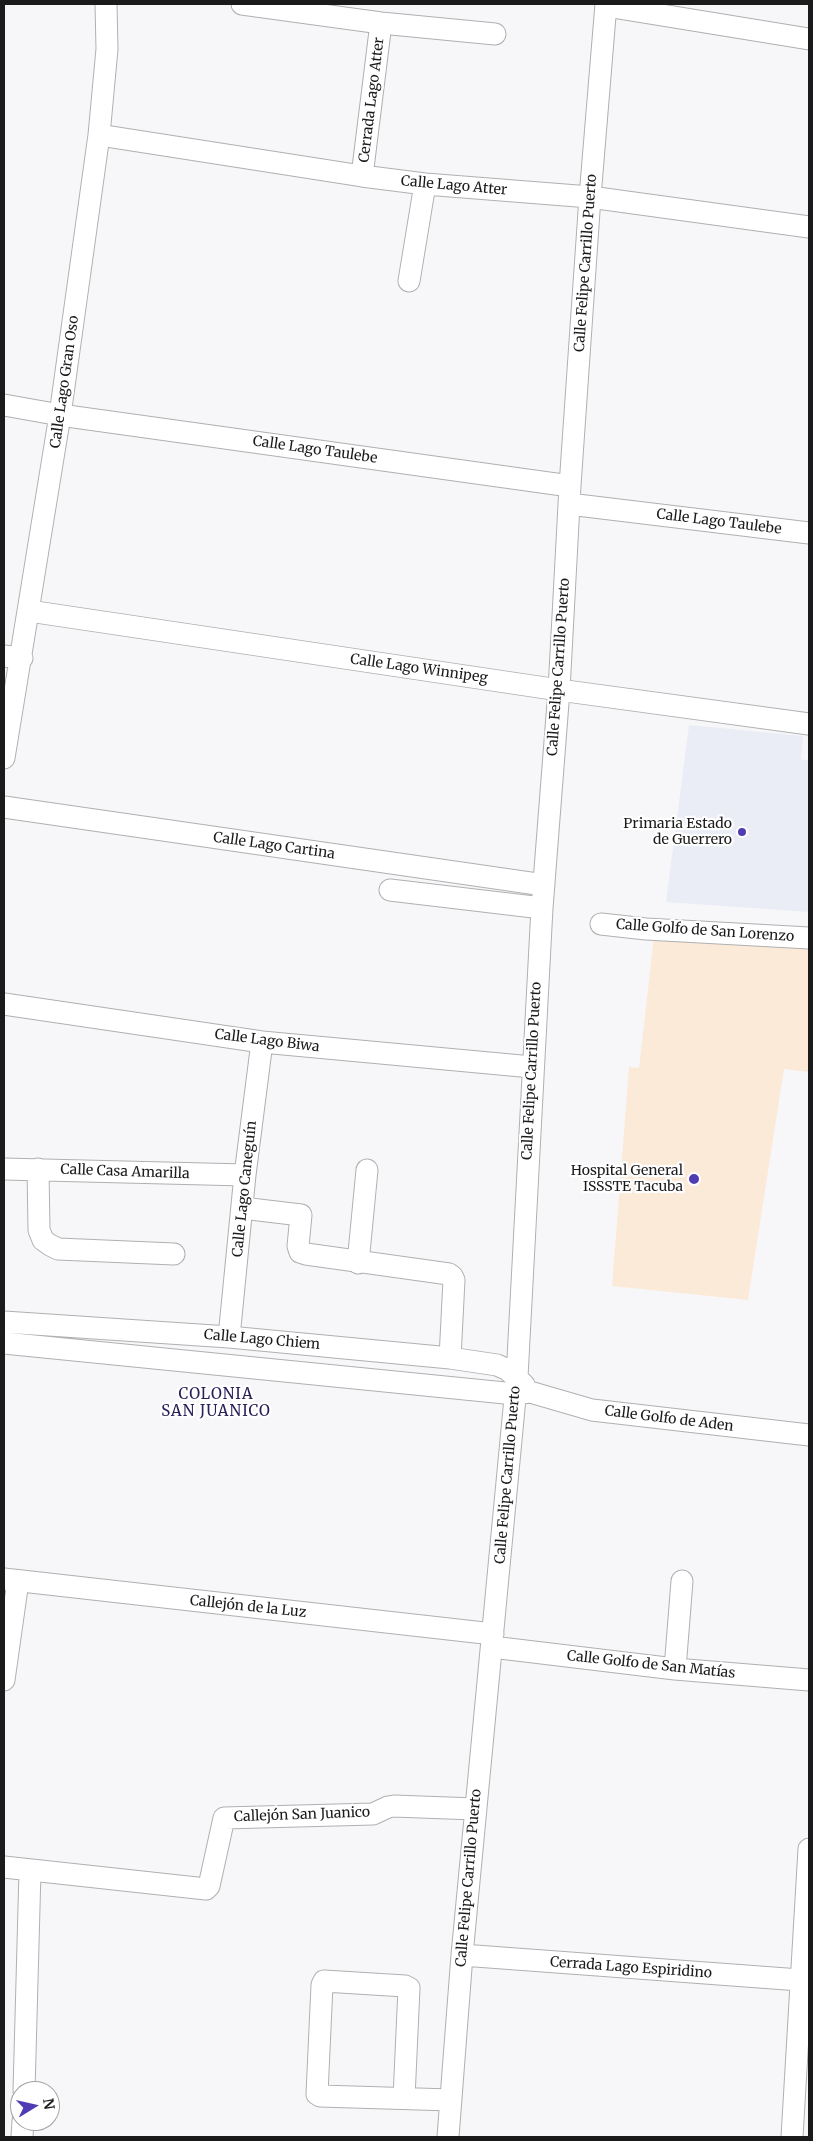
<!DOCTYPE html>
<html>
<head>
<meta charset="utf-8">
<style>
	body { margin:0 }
	#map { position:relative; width:813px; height:2141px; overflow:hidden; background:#f7f7f9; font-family:Merriweather,serif }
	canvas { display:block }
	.frame { position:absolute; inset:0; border:5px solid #1b1b1b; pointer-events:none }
	.north { position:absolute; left:10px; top:2081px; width:50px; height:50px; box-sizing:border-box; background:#fff; border:1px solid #a4a4a4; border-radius:50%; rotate:81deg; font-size:14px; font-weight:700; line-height:20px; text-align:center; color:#1b1b1b }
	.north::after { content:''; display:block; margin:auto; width:18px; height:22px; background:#4f3cb3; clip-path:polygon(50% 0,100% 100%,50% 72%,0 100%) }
</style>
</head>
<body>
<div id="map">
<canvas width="813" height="2141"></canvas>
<div class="frame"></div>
<div class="north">N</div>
</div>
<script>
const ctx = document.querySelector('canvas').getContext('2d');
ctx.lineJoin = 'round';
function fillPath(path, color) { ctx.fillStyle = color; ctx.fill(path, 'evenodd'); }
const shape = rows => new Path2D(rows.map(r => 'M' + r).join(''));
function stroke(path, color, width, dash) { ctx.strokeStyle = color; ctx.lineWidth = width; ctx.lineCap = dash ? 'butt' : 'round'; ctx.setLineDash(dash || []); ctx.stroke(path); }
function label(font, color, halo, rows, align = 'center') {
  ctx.font = font + ' Merriweather,serif'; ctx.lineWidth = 4.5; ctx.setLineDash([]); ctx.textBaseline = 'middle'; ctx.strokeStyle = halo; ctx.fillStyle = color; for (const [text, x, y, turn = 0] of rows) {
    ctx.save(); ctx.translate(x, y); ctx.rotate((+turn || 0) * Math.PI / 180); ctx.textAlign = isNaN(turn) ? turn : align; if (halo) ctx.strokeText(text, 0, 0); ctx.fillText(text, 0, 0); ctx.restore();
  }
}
const built = shape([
	[689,725,803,736,801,759,809,761,809,912,666,902]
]);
const medical = shape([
	[654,936,809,945,809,1072,784,1069,748,1300,612,1286,629,1067,639,1068]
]);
const minor = shape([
	[242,4,381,23,495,34],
	[606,6,809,39],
	[99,135,362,176,425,184,590,197,809,227],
	[362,176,381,23],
	[409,281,425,184],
	[4,405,60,415,570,486],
	[569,504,809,533],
	[29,611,559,690,809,724],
	[4,656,22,658],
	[4,758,60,415,99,135,107,49,106,4],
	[4,807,544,885],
	[390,890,542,908],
	[601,924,646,929,809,938],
	[4,1004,262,1042,532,1067],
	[4,1169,245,1175],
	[38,1169,39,1230,43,1240,50,1245,58,1249,174,1254],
	[242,1208,301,1215,298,1246,300,1252,306,1254,449,1274,452,1276,454,1280,450,1358],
	[358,1263,367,1170],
	[4,1322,229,1337,450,1358,497,1365,508,1370,524,1385],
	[229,1337,245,1175,262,1042],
	[4,1343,515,1394,530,1392,592,1410,809,1435],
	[4,1579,493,1634],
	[492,1647,675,1669,809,1680],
	[675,1669,682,1581],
	[4,1680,18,1581],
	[4,1867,206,1889,209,1886,224,1818,373,1814,388,1807,394,1806,475,1809],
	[462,1955,800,1980],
	[24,2091,30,1871],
	[404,2098,409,1988,405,1986,324,1981,322,1985,317,2094,320,2096,451,2100],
	[22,2137,23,2121],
	[448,2137,462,1955,517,1377,542,908,559,690,570,486,590,197,606,4],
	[792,2137,809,1849]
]);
const markers = [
	[742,832,5,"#4f3cb3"],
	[694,1179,6,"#4f3cb3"]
];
const streetNames = [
	["Cerrada Lago Atter",372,100,-83],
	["Calle Lago Atter",454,186,5],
	["Calle Felipe Carrillo Puerto",586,263,-86],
	["Calle Lago Gran Oso",65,382,-82],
	["Calle Lago Taulebe",315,450,8],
	["Calle Lago Taulebe",719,522,7],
	["Calle Felipe Carrillo Puerto",559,667,-86],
	["Calle Lago Winnipeg",419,669,8],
	["Calle Lago Cartina",274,846,8],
	["Calle Golfo de San Lorenzo",705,931,4],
	["Calle Lago Biwa",267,1041,7],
	["Calle Felipe Carrillo Puerto",532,1071,-87],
	["Calle Casa Amarilla",125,1172,2],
	["Calle Lago Caneguín",245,1189,-84],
	["Calle Lago Chiem",262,1340,5],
	["Calle Golfo de Aden",669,1419,7],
	["Calle Felipe Carrillo Puerto",508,1475,-85],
	["Callejón de la Luz",248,1607,6],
	["Calle Golfo de San Matías",651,1665,6],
	["Callejón San Juanico",302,1815,-2],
	["Calle Felipe Carrillo Puerto",469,1878,-85],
	["Cerrada Lago Espiridino",631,1968,4]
];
const poiNames = [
	["Primaria Estado",732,824],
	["de Guerrero",732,840],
	["Hospital General",683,1171],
	["ISSSTE Tacuba",683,1187]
];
const neighbourhoodNames = [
	["COLONIA",216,1395],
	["SAN JUANICO",216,1412]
];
fillPath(built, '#eaedf6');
fillPath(medical, '#fcead9');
stroke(minor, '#afb0b1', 23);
stroke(minor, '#fff', 21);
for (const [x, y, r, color] of markers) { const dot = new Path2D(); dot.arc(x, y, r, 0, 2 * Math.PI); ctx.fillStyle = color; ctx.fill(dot); stroke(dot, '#fff', 2); }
label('14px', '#1b1b1b', '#fff', streetNames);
label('14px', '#1b1b1b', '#fff', poiNames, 'right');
ctx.letterSpacing = '1px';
label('15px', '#272059', '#fff', neighbourhoodNames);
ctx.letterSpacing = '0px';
</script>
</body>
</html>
